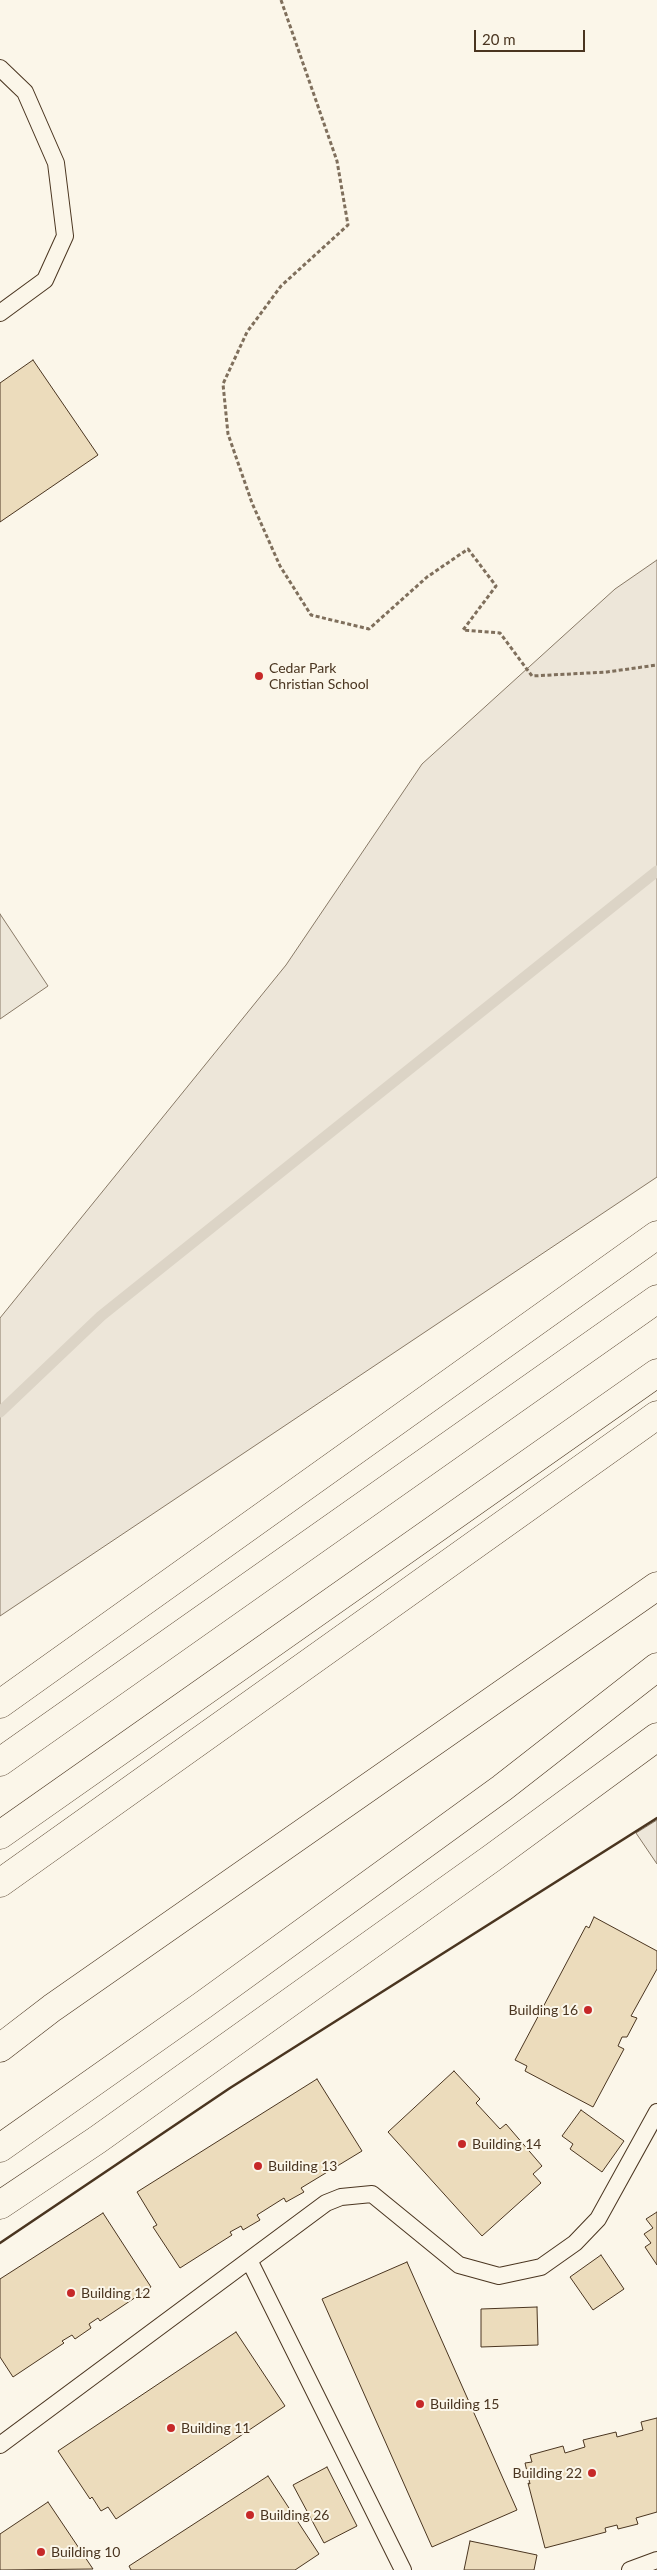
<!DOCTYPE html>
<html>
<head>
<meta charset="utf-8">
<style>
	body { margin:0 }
	#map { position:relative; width:657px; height:2570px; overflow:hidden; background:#fbf6e9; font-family:Lato,sans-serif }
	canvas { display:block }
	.scale { position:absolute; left:474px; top:30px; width:111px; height:22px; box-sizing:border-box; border:2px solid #4a3520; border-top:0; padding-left:6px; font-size:15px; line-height:18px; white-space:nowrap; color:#4a3520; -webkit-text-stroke:4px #fbf6e9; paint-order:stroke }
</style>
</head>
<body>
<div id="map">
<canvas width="657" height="2570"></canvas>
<div class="scale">20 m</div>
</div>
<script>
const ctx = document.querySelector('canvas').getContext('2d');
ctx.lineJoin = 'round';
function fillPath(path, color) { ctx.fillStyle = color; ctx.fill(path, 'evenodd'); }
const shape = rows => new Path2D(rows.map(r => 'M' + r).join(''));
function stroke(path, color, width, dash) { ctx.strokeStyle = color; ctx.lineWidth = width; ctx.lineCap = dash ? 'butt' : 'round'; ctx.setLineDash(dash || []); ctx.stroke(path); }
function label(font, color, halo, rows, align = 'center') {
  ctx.font = font + ' Lato,sans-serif'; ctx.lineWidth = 4; ctx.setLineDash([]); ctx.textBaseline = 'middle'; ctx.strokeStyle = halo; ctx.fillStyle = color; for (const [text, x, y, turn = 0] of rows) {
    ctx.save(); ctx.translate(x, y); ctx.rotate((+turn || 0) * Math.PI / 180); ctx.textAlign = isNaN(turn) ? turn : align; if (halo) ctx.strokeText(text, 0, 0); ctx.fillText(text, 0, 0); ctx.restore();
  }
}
const green = shape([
	[657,560,657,1177,0,1616,0,1318,286,965,422,764,615,589,657,560],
	[657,1820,657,1864,636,1833,657,1820]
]);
const parking = shape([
	[0,914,48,986,0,1019,0,914]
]);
const stream = shape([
	[0,1412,101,1316,657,871]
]);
const building = shape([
	[33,360,98,455,0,522,0,383,33,360],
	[594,1917,657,1951,657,1969,631,2016,637,2018,627,2037,622,2037,618,2046,624,2049,593,2107,525,2071,527,2066,515,2060,586,1926,589,1928,594,1917],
	[454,2071,480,2099,476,2103,500,2129,506,2124,542,2166,533,2174,541,2183,482,2236,388,2132,454,2071],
	[317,2079,362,2151,301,2188,304,2192,286,2202,284,2198,257,2215,260,2220,243,2230,241,2226,230,2232,232,2235,180,2268,153,2227,157,2225,137,2192,317,2079],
	[581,2110,624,2141,602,2172,570,2149,573,2144,562,2136,581,2110],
	[657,2212,657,2265,645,2247,651,2243,644,2234,653,2228,646,2219,657,2212],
	[103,2213,151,2287,100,2321,98,2318,89,2324,91,2328,75,2339,72,2335,62,2341,64,2343,13,2377,0,2357,0,2279,103,2213],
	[601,2255,624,2289,593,2310,570,2277,601,2255],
	[407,2262,517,2510,432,2547,322,2299,407,2262],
	[537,2307,538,2345,481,2347,481,2309,537,2307],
	[236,2332,285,2406,116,2519,108,2507,101,2511,92,2497,90,2499,58,2451,236,2332],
	[657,2418,657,2512,636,2518,638,2524,618,2529,617,2525,605,2528,606,2532,545,2548,528,2483,530,2484,525,2463,532,2462,530,2455,563,2446,565,2453,585,2447,583,2440,616,2432,617,2437,643,2430,641,2422,657,2418],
	[327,2467,357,2526,324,2543,293,2485,327,2467],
	[268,2476,319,2554,295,2570,131,2570,129,2566,268,2476],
	[48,2502,93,2569,0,2570,0,2534,48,2502],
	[470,2541,537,2555,534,2570,464,2570,470,2541]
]);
const path = shape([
	[281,0,337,161,348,225,281,286,247,332,223,384,228,434,252,503,280,566,311,615,369,629,427,577,468,549,496,586,463,630,500,633,532,676,607,672,657,665]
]);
const lane = shape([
	[0,68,25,92,56,163,65,236,45,280,0,313],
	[250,2262,403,2570],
	[0,2445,326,2203,341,2197,372,2194,459,2265,499,2276,541,2267,575,2243,598,2219,657,2112],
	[630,2570,657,2560]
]);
const highway = shape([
	[0,1704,657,1235],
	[0,1762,657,1299],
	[0,1835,657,1373],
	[0,1883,657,1415],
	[0,2048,52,2008,657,1586],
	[0,2148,203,2005,502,1788,657,1667],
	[0,2205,97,2140,492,1858,657,1737]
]);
const wall = shape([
	[0,2243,230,2088,657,1818]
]);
const markers = [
	[259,676,5,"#c62828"],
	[588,2010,5,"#c62828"],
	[462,2144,5,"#c62828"],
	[258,2166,5,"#c62828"],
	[71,2293,5,"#c62828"],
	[420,2404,5,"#c62828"],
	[171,2428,5,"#c62828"],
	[592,2473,5,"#c62828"],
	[250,2515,5,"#c62828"],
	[41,2552,5,"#c62828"]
];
const poiNames = [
	["Cedar Park",269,668],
	["Christian School",269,684],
	["Building 16",578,2010,"right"],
	["Building 14",472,2144],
	["Building 13",268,2166],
	["Building 12",81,2293],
	["Building 15",430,2404],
	["Building 11",181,2428],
	["Building 22",582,2473,"right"],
	["Building 26",260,2515],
	["Building 10",51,2552]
];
fillPath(green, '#ede6d9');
stroke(green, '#887966', 1);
fillPath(parking, '#ede7d9');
stroke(parking, '#887966', 1);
stroke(stream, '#dcd4c6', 11);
fillPath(building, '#ecdcbc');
stroke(building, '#4a3520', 1);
stroke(lane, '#4a3520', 18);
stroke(highway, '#4a3520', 29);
stroke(path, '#7f6f5c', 3, [4, 2.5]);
stroke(lane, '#fbf6e9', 16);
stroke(highway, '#fbf6e9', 28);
stroke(wall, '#4a3520', 2.5);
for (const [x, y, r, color] of markers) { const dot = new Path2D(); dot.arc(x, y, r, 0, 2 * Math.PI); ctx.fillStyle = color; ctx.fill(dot); stroke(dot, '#fbf6e9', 2); }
label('14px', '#4a3520', '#fbf6e9', poiNames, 'left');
</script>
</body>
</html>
